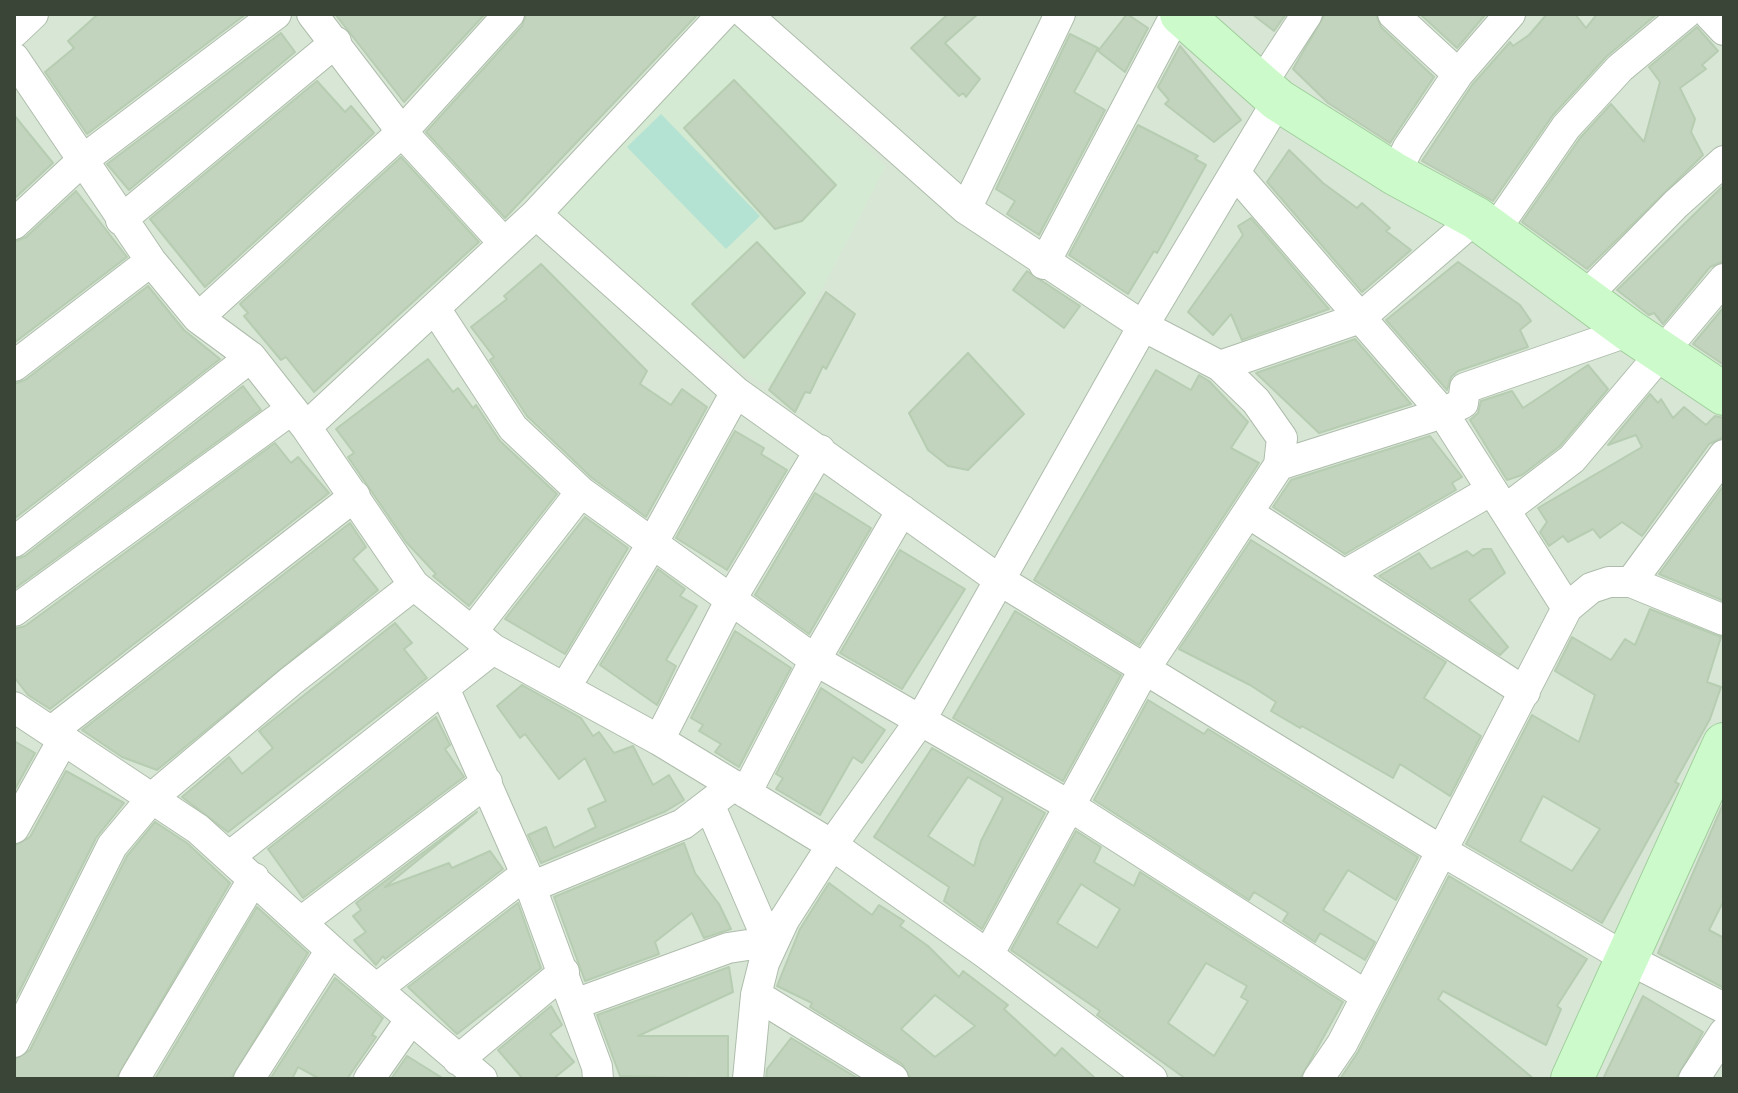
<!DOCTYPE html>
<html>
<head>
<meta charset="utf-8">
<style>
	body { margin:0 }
	#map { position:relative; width:1738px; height:1093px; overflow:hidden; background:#e9f2e8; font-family:Inter,sans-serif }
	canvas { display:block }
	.frame { position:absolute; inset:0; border:16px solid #3a4537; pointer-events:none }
</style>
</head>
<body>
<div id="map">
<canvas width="1738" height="1093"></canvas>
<div class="frame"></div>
</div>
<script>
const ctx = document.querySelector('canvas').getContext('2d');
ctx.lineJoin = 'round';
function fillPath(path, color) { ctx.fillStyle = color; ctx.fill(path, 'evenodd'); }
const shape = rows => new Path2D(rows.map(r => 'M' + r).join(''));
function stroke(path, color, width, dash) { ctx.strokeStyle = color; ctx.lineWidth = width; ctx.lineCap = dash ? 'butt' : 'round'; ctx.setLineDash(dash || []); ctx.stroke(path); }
const residential = shape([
	[14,14,1724,14,1724,1079,14,1079]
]);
const education = shape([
	[736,23,886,166,794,343,802,352,788,378,762,384,687,327,558,211]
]);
const green = shape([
	[661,114,760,216,726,249,627,147]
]);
const building = shape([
	[98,14,246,14,87,134,45,72,74,48,68,41,98,14],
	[335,14,485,14,404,102,335,14],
	[526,14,698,14,505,218,426,132,522,26,526,14],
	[948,14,978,14,945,43,980,79,966,97,963,93,959,96,911,48,948,14],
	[1127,14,1148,28,1125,72,1098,51,1127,14],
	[1252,14,1286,14,1274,31,1252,14],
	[1325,14,1376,14,1381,27,1434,77,1390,143,1328,103,1293,69,1325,14],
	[1420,14,1484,14,1485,15,1457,48,1420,14],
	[1547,14,1575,14,1586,28,1597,14,1657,14,1607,56,1553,115,1493,201,1422,161,1472,85,1510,42,1513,46,1529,35,1547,14],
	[1697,27,1718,51,1702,65,1706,69,1680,88,1695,119,1691,132,1703,155,1587,269,1522,222,1580,138,1611,104,1644,142,1660,82,1649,67,1697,27],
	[281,33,295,52,129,190,107,164,281,33],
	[1070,34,1098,48,1074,92,1105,110,1039,235,1007,214,1015,201,996,189,1070,34],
	[1180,46,1241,120,1214,142,1165,104,1169,100,1158,87,1180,46],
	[734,80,836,185,802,221,775,229,684,128,734,80],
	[317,81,345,112,351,106,374,133,205,287,150,219,317,81],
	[14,115,53,163,14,199,14,115],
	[1138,125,1198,156,1195,159,1206,165,1157,253,1154,251,1128,294,1069,255,1138,125],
	[1289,150,1323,183,1357,208,1362,203,1390,228,1386,231,1411,250,1362,292,1267,182,1289,150],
	[401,157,479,242,314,392,286,357,281,360,244,316,248,313,240,304,401,157],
	[1724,185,1724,261,1710,267,1663,324,1654,313,1649,315,1617,290,1724,185],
	[76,191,127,257,14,343,14,242,26,237,76,191],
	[1251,218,1329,309,1242,340,1231,314,1213,335,1188,312,1243,235,1238,226,1251,218],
	[757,242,805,293,744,358,692,304,757,242],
	[1458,262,1520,305,1531,321,1520,330,1528,347,1458,371,1451,377,1447,390,1386,320,1458,262],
	[541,264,647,371,640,384,671,405,682,389,707,407,646,517,592,478,527,416,490,360,494,357,471,327,507,299,504,296,541,264],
	[1027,271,1080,306,1064,328,1013,290,1027,271],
	[148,286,184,330,220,359,14,519,14,384,25,380,148,286],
	[826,292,855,314,826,369,823,366,810,393,805,392,795,412,769,390,826,292],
	[1724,307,1724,365,1693,344,1724,307],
	[1355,339,1411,404,1319,433,1256,373,1355,339],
	[968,353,1024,414,968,470,948,466,928,450,909,413,968,353],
	[428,359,453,392,458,388,473,408,476,405,500,441,557,494,469,606,433,576,436,574,406,542,348,457,354,453,336,429,428,359],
	[1588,365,1608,389,1560,446,1522,475,1507,480,1470,420,1478,413,1481,401,1512,391,1523,408,1588,365],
	[1156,370,1191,390,1199,375,1209,381,1248,422,1231,448,1259,463,1139,645,1034,580,1156,370],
	[243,386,261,410,14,589,14,560,25,556,243,386],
	[1650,394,1658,403,1661,399,1673,418,1684,407,1706,425,1715,416,1724,418,1724,437,1709,444,1642,536,1622,522,1600,538,1593,529,1568,542,1563,536,1549,546,1540,532,1547,522,1538,508,1642,447,1636,435,1608,445,1650,394],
	[735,431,764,448,761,454,787,470,727,570,676,538,735,431],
	[1430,436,1462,477,1452,483,1456,490,1345,554,1273,507,1291,480,1430,436],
	[275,443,291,463,298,457,329,493,50,709,28,695,14,677,14,629,25,626,275,443],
	[1724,485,1724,601,1659,574,1724,485],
	[815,493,871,528,809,634,755,595,815,493],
	[585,517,628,548,565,654,505,619,585,517],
	[350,523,366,547,353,559,378,590,157,770,122,757,82,730,350,523],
	[1251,540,1446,662,1424,698,1481,736,1450,796,1400,764,1393,778,1302,726,1300,728,1271,711,1276,702,1250,685,1179,649,1251,540],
	[1483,549,1491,549,1505,573,1469,600,1508,647,1500,655,1379,576,1419,553,1431,569,1467,551,1473,556,1483,549],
	[900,550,965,589,902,689,840,653,900,550],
	[658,569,685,589,680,596,697,606,666,660,676,666,657,705,600,665,658,569],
	[1650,609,1721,637,1707,682,1721,687,1710,719,1675,782,1679,784,1602,923,1466,844,1532,715,1579,742,1595,695,1555,671,1572,637,1611,660,1625,639,1635,645,1650,609],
	[1543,796,1600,829,1572,871,1520,841,1543,796],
	[1015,611,1121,675,1063,781,953,718,1015,611],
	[395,623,412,643,404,649,427,678,228,832,182,797,229,757,242,774,273,748,259,731,395,623],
	[735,631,791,668,739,767,715,752,721,744,699,731,703,725,691,718,735,631],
	[522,685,581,718,593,736,599,732,614,753,633,746,653,785,669,775,684,800,666,811,541,863,528,835,546,827,554,848,596,827,588,809,606,801,585,758,559,779,525,734,520,738,497,706,522,685],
	[821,688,885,730,862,763,853,757,820,815,776,789,783,778,776,774,821,688],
	[1148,700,1204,734,1208,729,1418,857,1396,900,1348,870,1323,910,1375,942,1365,960,1320,933,1315,942,1283,921,1288,913,1254,892,1249,900,1094,800,1148,700],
	[436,717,450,745,445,749,464,777,303,898,268,849,436,717],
	[14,741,35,753,14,791,14,741],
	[932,748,1045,813,982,929,944,901,949,887,874,837,932,748],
	[968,777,1003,798,981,841,974,866,928,836,968,777],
	[66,771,124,803,96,838,14,1002,14,846,30,837,66,771],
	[1724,802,1724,900,1709,930,1724,938,1724,988,1658,953,1724,802],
	[477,812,385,887,449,863,452,868,490,851,503,869,385,959,383,956,376,965,354,940,366,932,353,916,361,910,356,903,477,812],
	[155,822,187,843,230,883,116,1079,14,1079,14,1060,30,1050,127,856,155,822],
	[1076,831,1101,847,1094,862,1134,886,1140,872,1343,1002,1300,1079,1186,1079,1097,1015,1100,1011,1011,950,1076,831],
	[1081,884,1120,909,1097,948,1057,923,1081,884],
	[1206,963,1247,986,1241,997,1248,1001,1214,1056,1168,1023,1206,963],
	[684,843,695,873,719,904,731,929,704,938,692,913,655,942,659,954,585,981,554,897,684,843],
	[1449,876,1587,959,1557,1006,1561,1009,1546,1045,1443,991,1438,999,1534,1079,1340,1079,1358,1052,1449,876],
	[829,883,872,915,879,905,904,921,900,926,928,946,959,977,963,971,1008,1005,1004,1009,1055,1056,1062,1048,1096,1079,911,1079,902,1064,810,1007,812,1003,777,986,800,929,829,883],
	[935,995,975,1026,935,1057,901,1029,935,995],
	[518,903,541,968,457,1034,408,987,518,903],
	[257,907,308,953,231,1079,155,1079,257,907],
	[729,967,733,992,638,1036,728,1036,728,1079,620,1076,597,1015,729,967],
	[335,978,383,1018,372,1035,376,1037,347,1079,320,1079,298,1067,292,1079,270,1079,335,978],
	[1643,996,1703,1032,1676,1079,1603,1079,1643,996],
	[551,1006,562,1025,550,1034,574,1062,553,1079,523,1079,498,1050,551,1006],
	[791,1038,859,1079,766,1079,767,1069,791,1038],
	[407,1056,444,1079,391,1079,407,1056]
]);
const street = shape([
	[312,14,402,132,504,243],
	[746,14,966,209,1143,326,1220,366,1256,401,1282,438,1279,465,1144,670,988,955],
	[1393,14,1458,74],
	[1709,14,1724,30],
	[14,32,33,14],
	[14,58,151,261,198,318,251,357,306,427,414,585,493,649,659,740,832,845,988,955,1152,1079],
	[1260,86,1307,14],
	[1236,174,1443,413,1567,608],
	[1395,174,1408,148,1458,74,1510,14],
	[966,209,1060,14],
	[536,214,736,392,1001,581,1442,851,1628,959,1724,1008],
	[121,220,336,42],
	[14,224,84,159,276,14],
	[1493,233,1566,127,1620,68,1685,14],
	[1044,264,1176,14],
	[1584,298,1676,204,1724,161],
	[436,310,513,428,581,492,815,660,1070,806,1365,995],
	[198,318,402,132,509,14],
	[14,366,151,261],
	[1220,366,1360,318,1476,218],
	[306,427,536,214,723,14],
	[1279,465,1443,413,1463,403,1465,388,1630,331],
	[1505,510,1572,459,1724,279],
	[1250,514,1525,692],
	[14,542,251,357],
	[1344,575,1490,491],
	[1631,582,1724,455],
	[14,611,292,409],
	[472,632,581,492],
	[444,688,526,874,597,1067,598,1079],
	[565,688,652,544,736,392],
	[14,707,198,829,342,960,482,1079],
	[53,730,355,496],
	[659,740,731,599,820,450],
	[746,793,815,660,902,510],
	[709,804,768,941],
	[14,828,64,738],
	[229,857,493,649],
	[531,887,683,824,734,785],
	[301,922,487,782],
	[376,989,526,874],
	[756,995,893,1079],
	[575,1004,728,948,774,941],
	[14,1042,112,846,153,797,291,681,414,585],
	[458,1060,564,972],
	[134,1079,254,878],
	[249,1079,331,950],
	[369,1079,411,1019],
	[748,1079,756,995,764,963,784,920,832,845,920,721,1143,326,1278,100],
	[1318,1079,1342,1044,1567,608,1591,588,1609,582,1631,582,1724,620],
	[1694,1079,1724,1033]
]);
const secondary = shape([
	[1181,14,1278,100,1395,174,1476,218,1630,331,1724,394],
	[1572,1079,1724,744]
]);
fillPath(residential, '#d8e6d6');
fillPath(education, '#d5ead3');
fillPath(green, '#b4e3d3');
fillPath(building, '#c2d3be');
stroke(building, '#b7cdb2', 2);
stroke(street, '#aebdab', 32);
stroke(secondary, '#9fce9b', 44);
stroke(street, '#fff', 30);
stroke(secondary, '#cdfacb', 42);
</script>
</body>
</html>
